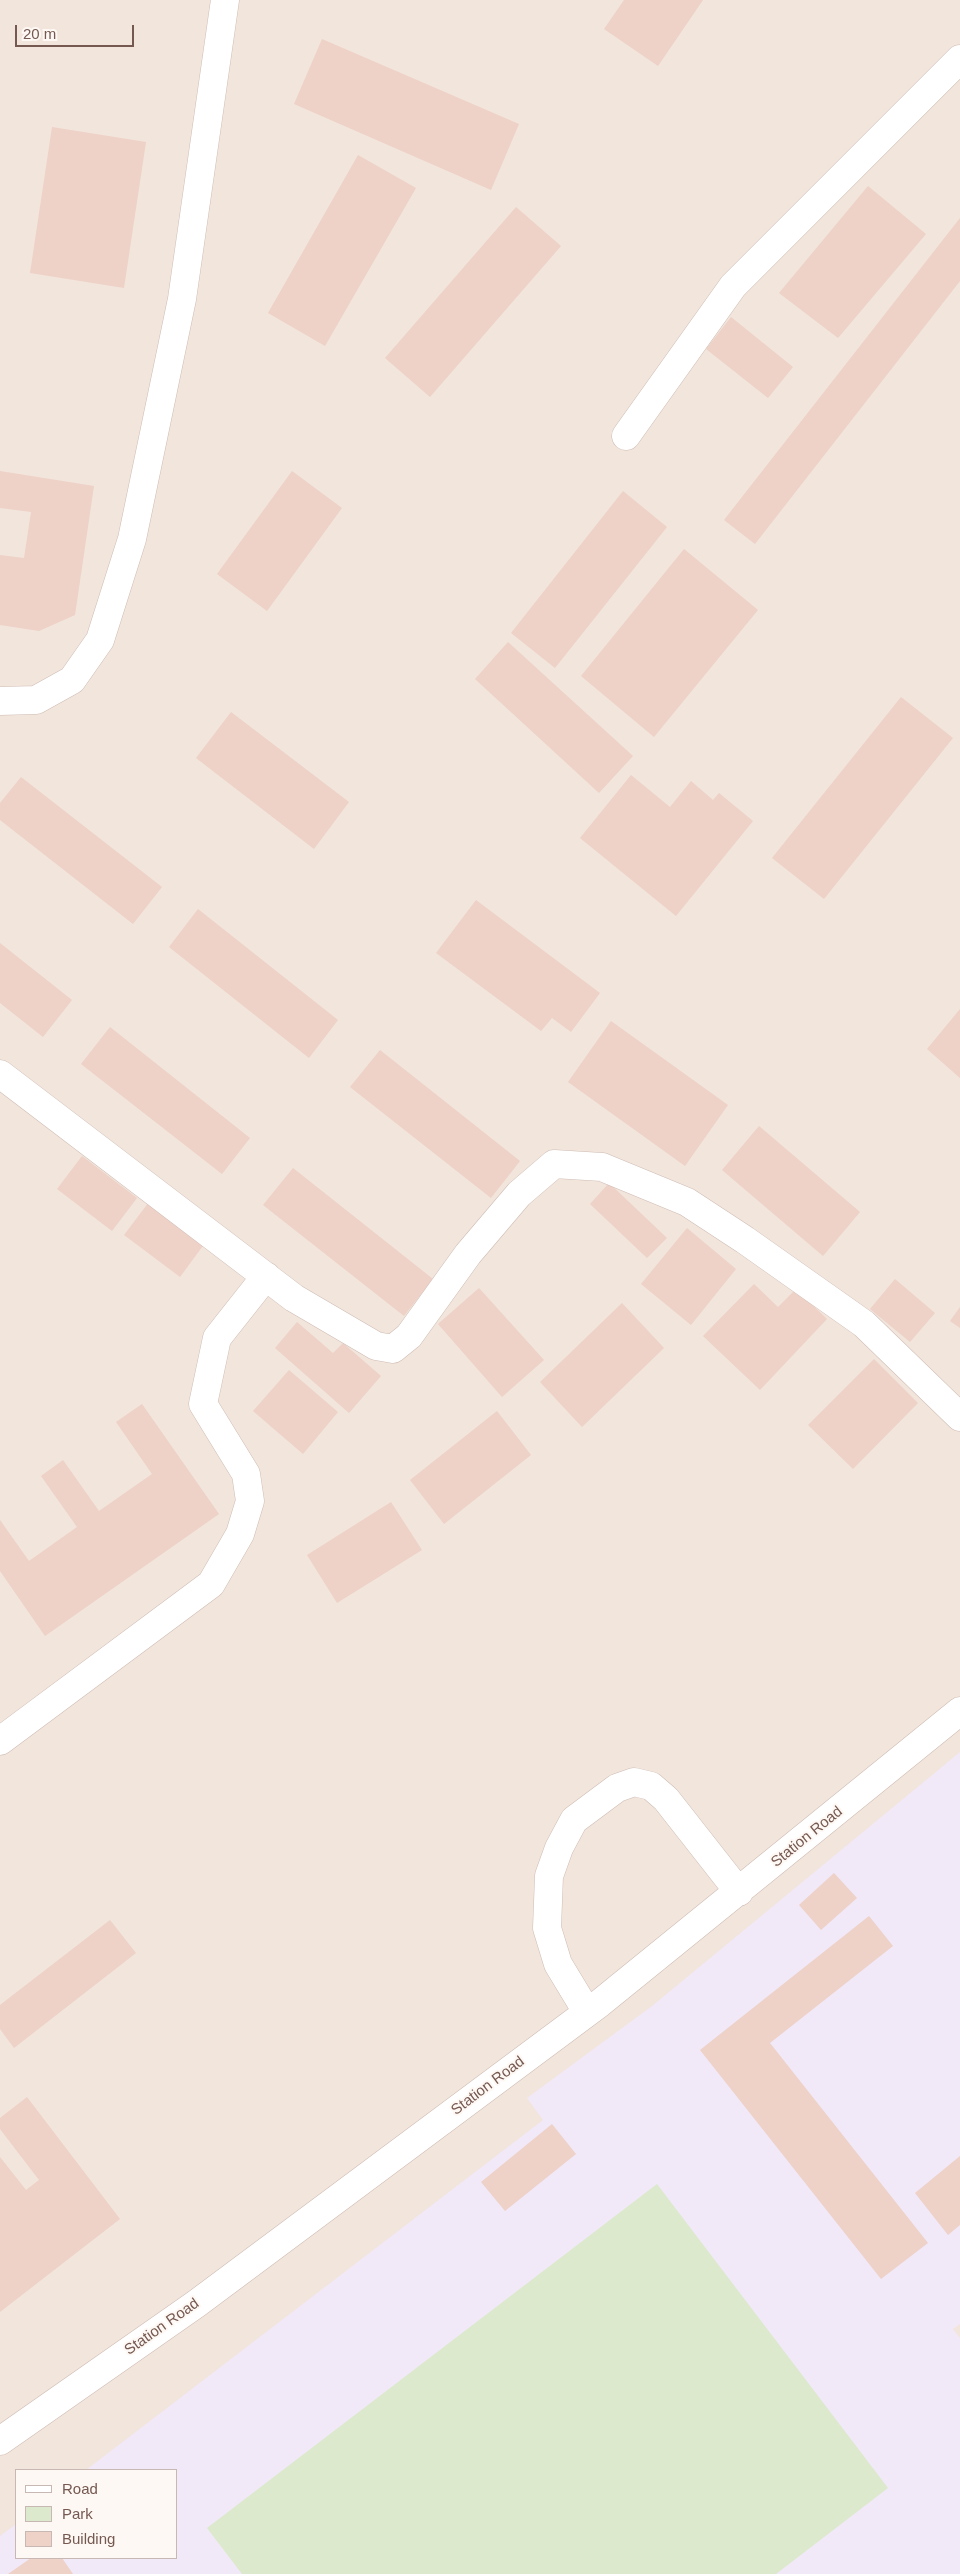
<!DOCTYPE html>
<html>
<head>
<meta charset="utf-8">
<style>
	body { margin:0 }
	#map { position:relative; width:960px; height:2574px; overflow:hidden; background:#fbf4ed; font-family:Arial,sans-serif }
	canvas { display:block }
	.legend { position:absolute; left:15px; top:2469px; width:162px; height:90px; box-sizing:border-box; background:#fef8f4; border:1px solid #c7b8b3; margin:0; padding:6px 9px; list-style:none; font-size:15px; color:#755951 }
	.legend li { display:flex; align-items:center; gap:10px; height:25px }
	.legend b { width:25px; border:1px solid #c7b8b3 }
	.scale { position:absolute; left:15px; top:25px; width:119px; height:22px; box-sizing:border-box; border:2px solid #755951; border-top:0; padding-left:6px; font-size:15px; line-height:18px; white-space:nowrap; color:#755951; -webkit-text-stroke:4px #fef8f4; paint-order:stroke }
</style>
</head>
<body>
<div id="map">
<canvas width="960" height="2574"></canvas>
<ul class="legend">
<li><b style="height:6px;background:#fff"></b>Road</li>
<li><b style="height:14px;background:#dce9cc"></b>Park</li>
<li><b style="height:14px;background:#eed1c7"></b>Building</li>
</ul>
<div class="scale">20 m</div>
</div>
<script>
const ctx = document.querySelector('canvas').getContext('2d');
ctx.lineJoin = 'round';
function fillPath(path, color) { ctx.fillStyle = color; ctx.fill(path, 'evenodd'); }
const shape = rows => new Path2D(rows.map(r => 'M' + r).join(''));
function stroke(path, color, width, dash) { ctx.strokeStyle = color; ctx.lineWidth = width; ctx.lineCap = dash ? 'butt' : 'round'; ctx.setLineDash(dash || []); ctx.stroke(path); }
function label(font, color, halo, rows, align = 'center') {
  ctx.font = font + ' Arial,sans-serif'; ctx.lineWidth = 4; ctx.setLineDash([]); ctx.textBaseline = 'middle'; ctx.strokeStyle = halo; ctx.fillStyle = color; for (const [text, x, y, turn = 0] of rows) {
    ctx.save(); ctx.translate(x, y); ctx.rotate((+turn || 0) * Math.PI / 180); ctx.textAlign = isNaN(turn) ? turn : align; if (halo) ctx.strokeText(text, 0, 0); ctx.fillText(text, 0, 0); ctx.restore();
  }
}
const residential = shape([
	[0,0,960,0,960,2574,0,2574],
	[16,2470,176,2470,176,2558,16,2558]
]);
const education = shape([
	[960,1752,960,2324,953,2329,960,2338,960,2574,0,2574,0,2536,16,2524,16,2558,176,2558,176,2470,86,2470,543,2120,527,2098,652,2006]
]);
const green = shape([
	[657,2184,888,2488,776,2574,242,2574,207,2528]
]);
const building = shape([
	[624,0,703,0,658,66,604,29],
	[322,39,519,124,491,190,294,104],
	[52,127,146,142,124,288,30,273],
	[358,155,416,188,325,346,268,313],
	[868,186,926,234,838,338,779,293],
	[516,207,561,246,430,397,385,358],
	[960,218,960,281,755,544,724,520],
	[731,317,793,367,768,398,706,349],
	[0,471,94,486,75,615,39,631,0,625,0,555,24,558,31,512,0,508],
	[292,471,342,508,267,611,217,574],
	[623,491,667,527,555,668,511,633],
	[684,549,758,610,654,737,581,676],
	[508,642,633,756,599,793,475,679],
	[901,697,953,738,824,899,772,858],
	[231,712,349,802,314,849,196,758],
	[631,775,670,807,691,781,713,800,719,793,753,821,676,916,580,838],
	[21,777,162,887,133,924,0,820,0,803],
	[476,900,600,993,571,1032,552,1018,541,1031,436,953],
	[198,909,338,1020,309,1058,169,947],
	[0,943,72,1000,43,1037,0,1003],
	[960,1009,960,1078,927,1049],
	[611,1021,728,1105,685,1166,568,1082],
	[110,1027,250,1138,222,1174,81,1064],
	[380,1050,520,1161,491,1198,350,1087],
	[759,1126,860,1212,823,1256,722,1170],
	[82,1156,137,1198,112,1231,57,1189],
	[293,1168,433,1279,404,1316,263,1205],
	[609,1183,667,1238,647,1258,590,1204],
	[149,1202,205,1243,180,1277,124,1235],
	[687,1228,736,1269,691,1325,641,1284],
	[895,1279,935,1313,910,1342,870,1309],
	[754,1284,778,1307,796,1289,827,1319,760,1390,703,1336],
	[479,1288,544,1360,502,1397,438,1324],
	[622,1303,664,1348,582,1427,540,1382],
	[960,1307,960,1328,950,1321],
	[297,1322,333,1353,343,1343,381,1376,349,1413,275,1348],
	[874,1359,918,1403,853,1469,808,1425],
	[289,1370,338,1412,303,1454,253,1411],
	[142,1404,219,1514,45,1636,0,1571,0,1520,29,1561,77,1527,41,1476,63,1460,99,1511,152,1474,116,1422],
	[497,1411,531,1455,444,1524,410,1480],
	[391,1502,422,1550,337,1603,307,1555],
	[834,1873,857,1898,821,1930,799,1905],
	[869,1916,893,1946,770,2043,928,2243,881,2279,700,2050],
	[110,1920,136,1953,14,2048,0,2029,0,2005],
	[27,2097,120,2219,0,2312,0,2157,26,2190,39,2180,0,2129,0,2118],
	[552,2124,576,2154,505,2211,481,2182],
	[960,2156,960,2225,948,2235,915,2193],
	[31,2558,62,2558,73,2574,8,2574]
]);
const minor = shape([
	[626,436,733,286,960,59],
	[0,701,36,700,72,680,100,640,132,539,182,299,225,0],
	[0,1074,294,1298,376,1346,393,1349,409,1336,468,1254,519,1194,554,1164,602,1167,687,1202,745,1240,864,1324,960,1417],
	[0,1741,211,1584,240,1534,250,1501,246,1474,203,1404,217,1338,266,1276],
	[587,2012,558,1964,547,1928,549,1876,559,1848,574,1820,617,1788,634,1782,651,1786,666,1799,739,1892],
	[0,2441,196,2304,600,2003,960,1711]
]);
const streetNames = [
	["Station Road",807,1837,-39],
	["Station Road",488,2086,-37],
	["Station Road",162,2327,-35]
];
fillPath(residential, '#f2e5dc');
fillPath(education, '#f1e9f8');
fillPath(green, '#dce9cc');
fillPath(building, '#eed1c7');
stroke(minor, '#cfbdb5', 29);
stroke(minor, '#fff', 28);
label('15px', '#755951', '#fef8f4', streetNames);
</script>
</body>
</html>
